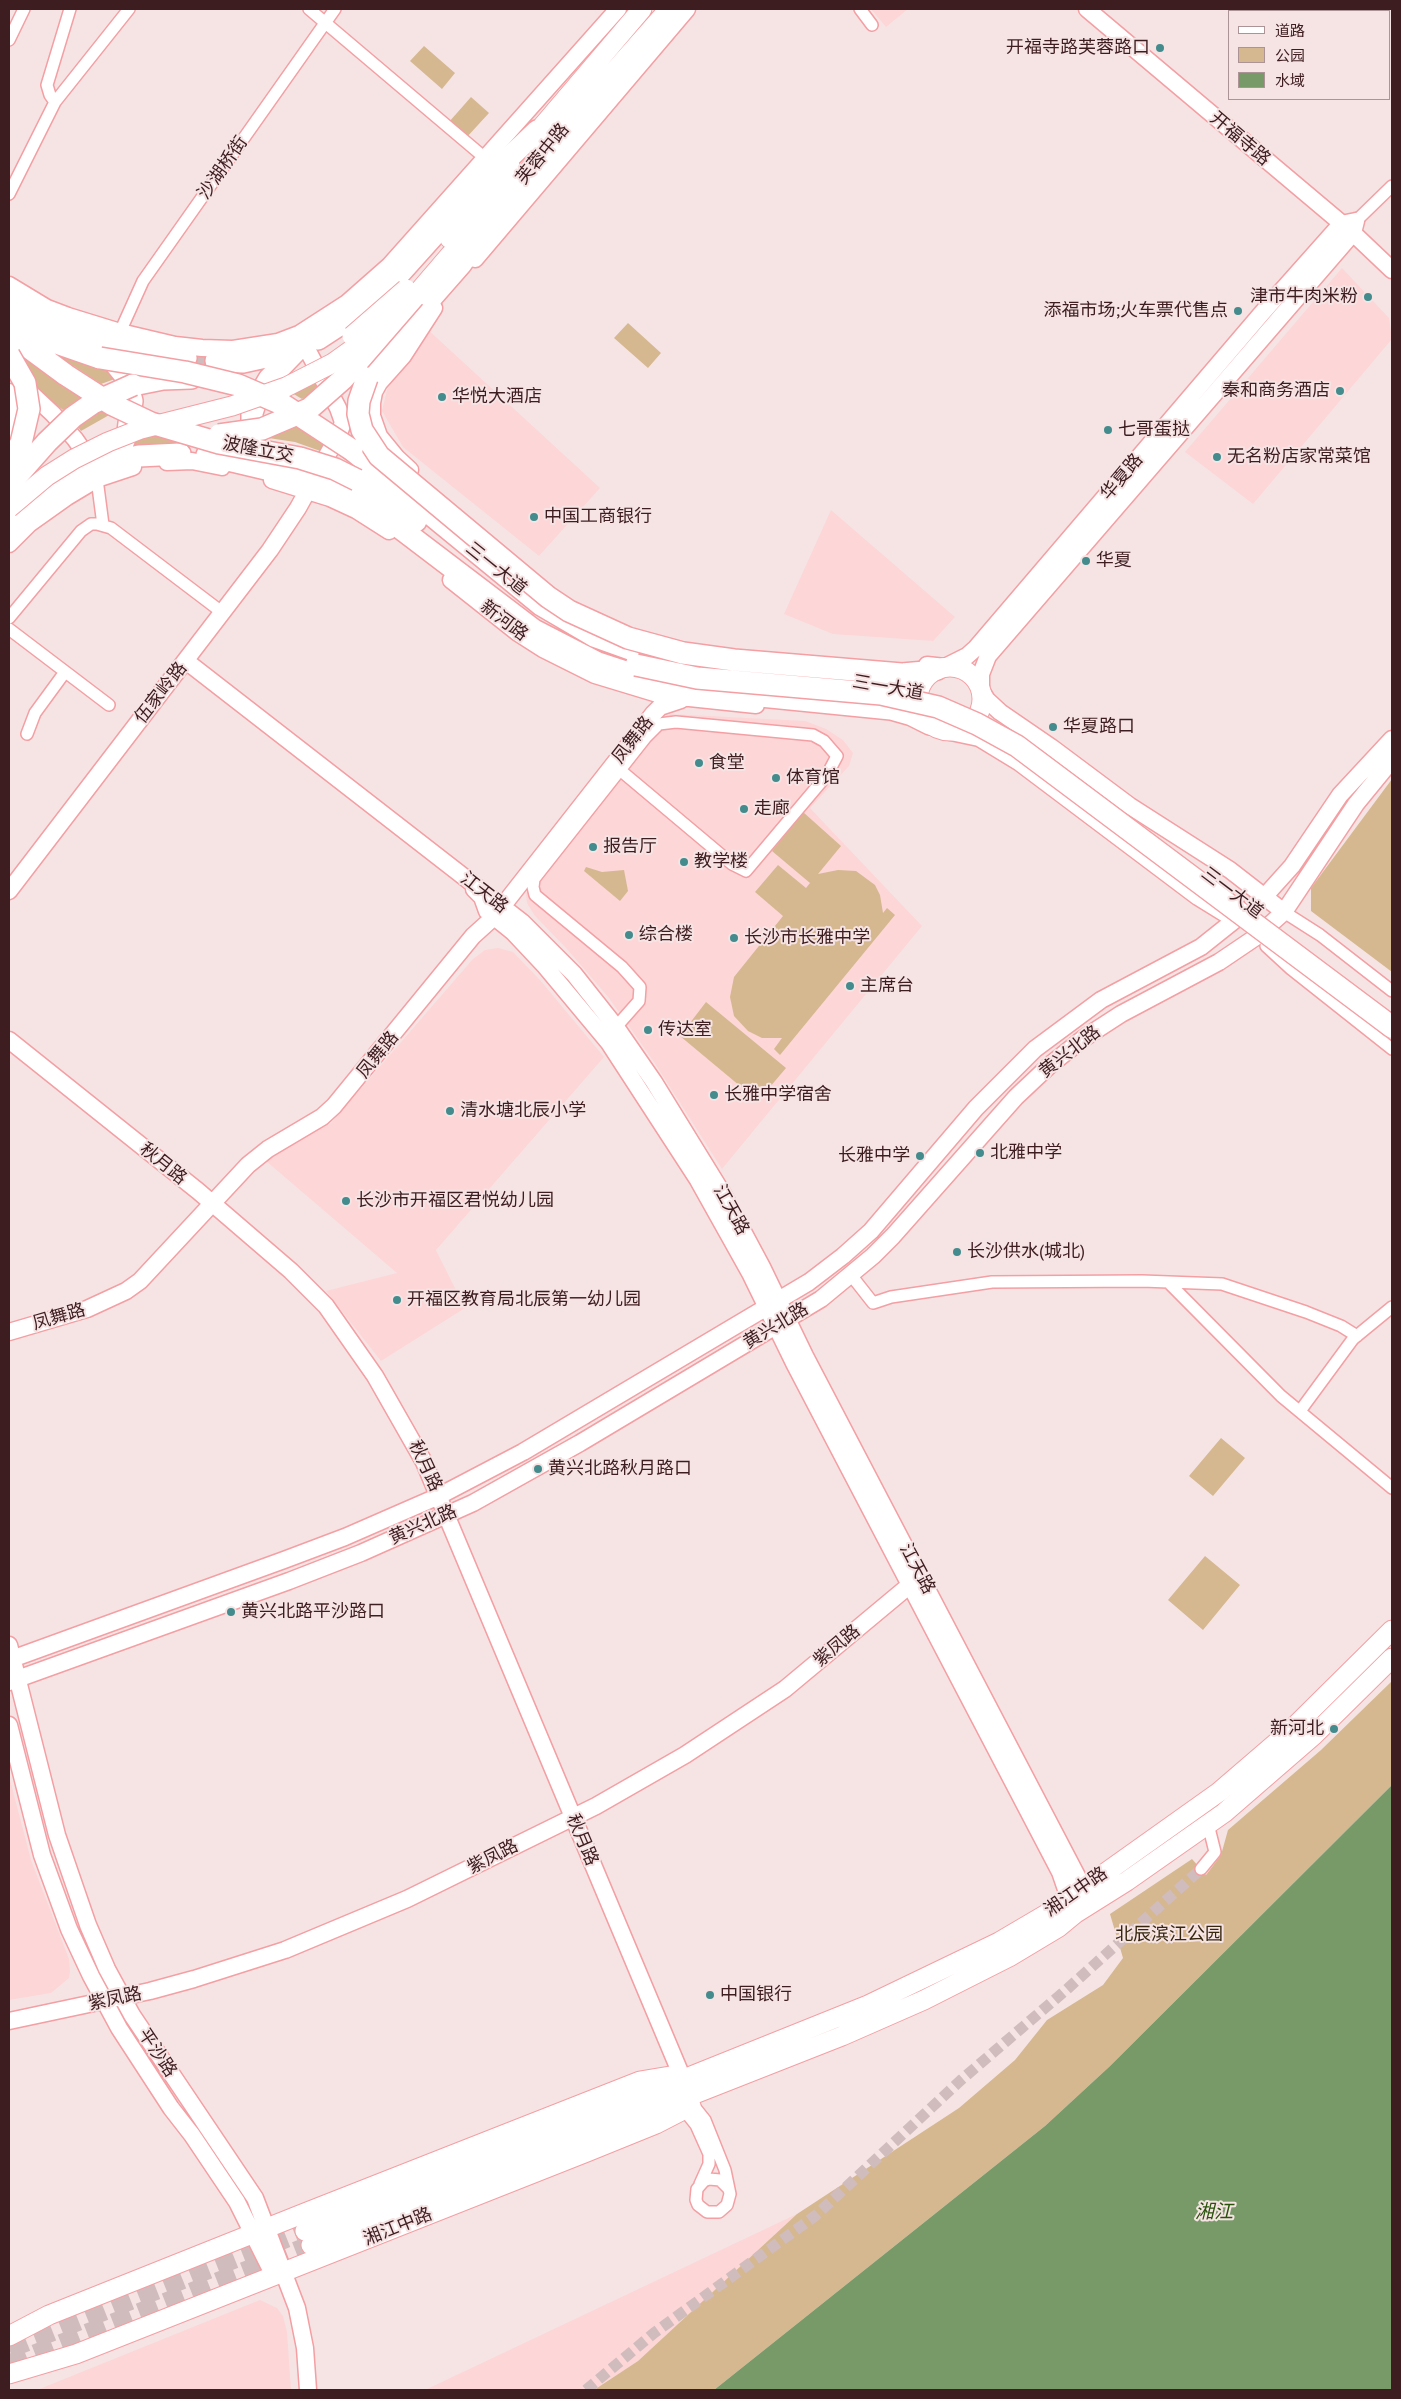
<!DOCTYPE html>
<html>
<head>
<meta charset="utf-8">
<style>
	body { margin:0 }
	#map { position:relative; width:1401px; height:2399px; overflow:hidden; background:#f6e4e4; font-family:"PT Sans","Noto Sans SC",sans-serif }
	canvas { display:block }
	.frame { position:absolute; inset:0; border:10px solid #3e1d20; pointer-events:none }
	.legend { position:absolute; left:1228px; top:10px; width:162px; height:90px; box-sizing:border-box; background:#f6e4e4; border:1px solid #ac9496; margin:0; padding:6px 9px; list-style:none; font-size:15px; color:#3e1d20 }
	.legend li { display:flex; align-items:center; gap:10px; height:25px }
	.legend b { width:25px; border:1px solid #ac9496 }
</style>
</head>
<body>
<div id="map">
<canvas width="1401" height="2399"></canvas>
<div class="frame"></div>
<ul class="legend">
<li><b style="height:6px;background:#fff"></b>道路</li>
<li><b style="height:14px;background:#d5b890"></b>公园</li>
<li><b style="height:14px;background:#789a69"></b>水域</li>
</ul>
</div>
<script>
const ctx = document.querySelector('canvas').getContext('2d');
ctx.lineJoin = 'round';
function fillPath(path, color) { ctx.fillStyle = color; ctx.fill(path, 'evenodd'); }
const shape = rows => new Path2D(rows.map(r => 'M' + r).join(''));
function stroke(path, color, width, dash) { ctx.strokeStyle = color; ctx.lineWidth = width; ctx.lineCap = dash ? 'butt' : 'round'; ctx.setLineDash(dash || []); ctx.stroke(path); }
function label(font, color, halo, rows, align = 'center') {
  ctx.font = font + ' "PT Sans","Noto Sans SC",sans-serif'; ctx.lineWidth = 4; ctx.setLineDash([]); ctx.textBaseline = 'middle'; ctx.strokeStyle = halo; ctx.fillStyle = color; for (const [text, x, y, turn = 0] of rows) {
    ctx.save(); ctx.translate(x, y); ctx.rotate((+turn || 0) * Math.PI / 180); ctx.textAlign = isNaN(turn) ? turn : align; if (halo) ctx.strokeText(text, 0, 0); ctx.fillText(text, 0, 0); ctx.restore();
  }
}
const built = shape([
	[871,9,908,9,886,27],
	[1342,268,1389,318,1392,339,1253,504,1185,452],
	[425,327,600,488,539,556,403,447,382,411,387,390],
	[831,510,955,617,933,641,833,634,784,614],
	[670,714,805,721,826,729,843,740,853,753,849,766,810,808,922,926,722,1169,654,1062,609,998,567,949,535,916,527,903,526,894,530,884,655,722],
	[498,948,513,952,540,980,604,1057,436,1250,465,1308,381,1361,326,1291,397,1273,266,1161,280,1150,331,1123,473,959,485,950],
	[9,1776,31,1860,69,1959,70,1971,69,1978,51,1993,9,2000],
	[797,2214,638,2361,594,2390,425,2390],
	[260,2300,277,2308,283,2316,287,2332,291,2390,37,2390]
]);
const green = shape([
	[424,46,455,73,442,89,410,61],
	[471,97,489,113,466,138,449,122],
	[628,323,661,353,648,368,614,338],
	[39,343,123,376,101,384],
	[23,356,86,394,63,410,36,389],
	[318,375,324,385,302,399,287,390],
	[95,405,111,414,81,431,73,421],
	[299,417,333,440,326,453,295,442,255,436],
	[140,433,184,439,183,447,137,453,129,437],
	[1392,779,1392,972,1311,911,1311,888],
	[803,812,841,846,818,874,838,870,856,871,875,885,880,895,883,913,887,908,895,915,780,1055,774,1049,782,1038,762,1038,748,1031,734,1016,730,997,734,977,783,916,755,892,778,865,806,888,810,883,772,851],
	[586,867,602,872,624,870,628,891,620,901,584,871],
	[706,1002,786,1068,758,1101,680,1036],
	[1221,1438,1245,1458,1213,1496,1189,1476],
	[1205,1556,1240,1585,1203,1630,1168,1600],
	[1392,1681,1392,1785,1109,2067,1045,2126,714,2390,594,2390,638,2361,797,2214,959,2108,1015,2060,1047,2020,1103,1985,1123,1958,1110,1914,1192,1859,1206,1875,1221,1855,1228,1830,1321,1750]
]);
const water = shape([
	[1392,1785,1392,2390,714,2390,1045,2126,1109,2067]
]);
const streetTunnel = shape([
	[586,2390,654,2333,815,2216,961,2080,1066,1990,1201,1869]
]);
const primaryTunnel = shape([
	[9,2349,305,2231],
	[9,2364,311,2245]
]);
const highwayTunnel = shape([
	[186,358,216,361]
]);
const street = shape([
	[309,9,485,158],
	[860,9,872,25],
	[9,40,24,9],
	[55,102,50,95,47,85,70,9],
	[9,194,55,102,129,9],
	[1356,221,1392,186],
	[120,332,143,281,335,9],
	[97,479,103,525],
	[9,618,81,531,91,524,97,524,111,528,223,613],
	[9,629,109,705],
	[27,734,35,713,65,672],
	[1284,912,1320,935,1392,991],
	[1266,946,1291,969,1392,1049],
	[616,1027,639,1001,640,987,622,967,535,895,533,887,534,879,620,770,646,737,659,724,676,722,813,735,824,741,837,756,827,775,746,871,732,864,620,770],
	[851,1275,873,1303,891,1297,992,1282,1142,1281,1222,1284,1306,1312,1341,1326,1357,1336],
	[1168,1282,1281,1396,1392,1488],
	[1300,1411,1353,1339,1392,1307],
	[1201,1869,1215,1852,1208,1824],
	[693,2105,705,2120,725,2170,730,2194,727,2205,719,2212,707,2212,698,2205,696,2200,697,2189,704,2181,709,2179,720,2180,728,2188],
	[684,2110,696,2125,709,2154,709,2164,700,2184]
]);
const secondary = shape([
	[1087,9,1353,233,1392,270],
	[475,259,687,9],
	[9,285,47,308,68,316,120,332,175,345,202,348,233,349,278,342,299,334,347,303,389,266,618,9],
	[21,384,53,414,75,439,89,459,97,479],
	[9,392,11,418,9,431],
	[167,462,192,461,222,467],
	[410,470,397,458,379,436,372,416,372,403,374,392,379,383,403,356,434,308],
	[272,480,330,498,356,510,389,531],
	[9,544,29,524,67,497,97,479,133,467],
	[451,580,518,633,543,649,595,675,661,695,756,705],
	[186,661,522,922,574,974,616,1027,654,1082,723,1194,762,1267,805,1356,1089,1899],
	[927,665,945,667,967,656,976,648,1262,313,1341,224,1356,221],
	[946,731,979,738,1020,763,1198,897,1232,918],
	[474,889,482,897,487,911,513,932,544,965,609,1043,698,1180,750,1273,794,1363,1060,1872,1072,1907],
	[9,891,270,550,298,508,339,434,343,422,338,408,299,334],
	[1284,912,1230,870,1130,806,1051,747,1000,712,987,700,981,690,981,674,988,656,1353,233,1356,221],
	[9,1040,198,1191,291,1271,326,1306,375,1376,424,1462,688,2091],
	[9,1332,87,1309,126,1291,140,1281,248,1165,268,1149,322,1117,334,1106,473,936,494,917,653,714,660,707,681,700],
	[9,1645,57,1835,88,1925,107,1969,132,2015,255,2198,297,2308,305,2348,308,2390],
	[9,1660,284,1560,345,1537,439,1496,523,1452,809,1282,843,1256,871,1231,976,1108,1035,1049,1101,1000,1201,947,1265,896,1292,866,1340,795,1392,739],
	[9,1682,289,1581,361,1553,473,1503,580,1443,821,1299,873,1256,893,1236,1016,1097,1050,1065,1084,1038,1121,1014,1219,962,1256,937,1284,912,1356,804,1392,760],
	[9,1725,42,1855,69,1929,91,1976,119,2028,171,2108,192,2135,237,2202,272,2272],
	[9,2021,150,1991,194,1979,285,1950,407,1899,596,1806,685,1755,785,1689,917,1579]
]);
const primary = shape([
	[529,142,642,9],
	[450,239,510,166],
	[414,297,450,255,503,202,572,119,669,9],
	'918 699a32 32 0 1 1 64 0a32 32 0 1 1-64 0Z',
	[305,2231,868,2005,999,1942,1050,1912,1067,1897,1084,1888,1219,1792,1290,1731,1392,1630],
	[311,2245,842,2036,924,2000,1009,1957,1059,1927,1076,1913,1127,1881,1224,1813,1314,1735,1392,1658],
	[9,2336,49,2315,302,2214,640,2081,670,2076],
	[9,2374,76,2354,587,2152,656,2124,691,2106]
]);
const highway = shape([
	[9,298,39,316,91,337,148,351,186,358],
	[9,317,51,341,100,358],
	[9,333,66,375],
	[318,339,344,322,392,282,472,193,537,131],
	[216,361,243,362,293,351],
	[367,378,404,329,461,264,503,202],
	[133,385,163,379,191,378],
	[352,450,541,605,594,636,661,660],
	[207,455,304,478],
	[105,464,139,456,180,454],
	[102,465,123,443,128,431,132,401,126,377,105,351],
	[285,473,269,462,255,443,252,423,252,413,256,401,269,379,298,349],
	[357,480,387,498,416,521],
	[320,482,371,506,534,630,598,663,659,683,700,690,891,709,912,715,930,724],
	[9,529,46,498,86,474],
	[902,674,925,672,937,669]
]);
const primaryBridge = shape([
	[352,336,406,289],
	[9,508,47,476,74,459,108,442,141,429,232,406,286,387,333,363,375,333]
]);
const highwayBridge = shape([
	[9,355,25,383,29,409,21,443,9,463],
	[100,358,185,372,238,385,282,404,352,450],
	[66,375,111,404,151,423,219,443,300,458,335,469,357,480],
	[367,378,359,401,358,414,362,430,379,456,548,597,569,611,628,638,683,653,734,660,902,674],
	[219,435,262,429,309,409,343,379,414,297],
	[9,485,47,442,73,417,93,403,133,385],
	[636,665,697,678,881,694,938,707,977,724,1017,746,1392,1027]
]);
const markers = [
	[1160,48,5,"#438b8c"],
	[1368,297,5,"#438b8c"],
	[1238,311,5,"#438b8c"],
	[1340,391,5,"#438b8c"],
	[442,397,5,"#438b8c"],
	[1108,430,5,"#438b8c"],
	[1217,457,5,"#438b8c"],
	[534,517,5,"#438b8c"],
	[1086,561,5,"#438b8c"],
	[1053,727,5,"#438b8c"],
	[699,763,5,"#438b8c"],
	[776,778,5,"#438b8c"],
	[744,809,5,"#438b8c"],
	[593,847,5,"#438b8c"],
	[684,862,5,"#438b8c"],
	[629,935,5,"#438b8c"],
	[734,938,5,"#438b8c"],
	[850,986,5,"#438b8c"],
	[648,1030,5,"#438b8c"],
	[714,1095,5,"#438b8c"],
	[450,1111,5,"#438b8c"],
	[980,1153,5,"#438b8c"],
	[920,1156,5,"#438b8c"],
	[346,1201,5,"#438b8c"],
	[957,1252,5,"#438b8c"],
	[397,1300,5,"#438b8c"],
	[538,1469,5,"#438b8c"],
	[231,1612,5,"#438b8c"],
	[1334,1729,5,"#438b8c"],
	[710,1995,5,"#438b8c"]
];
const poiNames = [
	["开福寺路芙蓉路口",1150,48,"right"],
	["津市牛肉米粉",1358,297,"right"],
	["添福市场;火车票代售点",1228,311,"right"],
	["秦和商务酒店",1330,391,"right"],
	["华悦大酒店",452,397],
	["七哥蛋挞",1118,430],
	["无名粉店家常菜馆",1227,457],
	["中国工商银行",544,517],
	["华夏",1096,561],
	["华夏路口",1063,727],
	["食堂",709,763],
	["体育馆",786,778],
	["走廊",754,809],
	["报告厅",603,847],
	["教学楼",694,862],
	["综合楼",639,935],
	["长沙市长雅中学",744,938],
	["主席台",860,986],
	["传达室",658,1030],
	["长雅中学宿舍",724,1095],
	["清水塘北辰小学",460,1111],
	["北雅中学",990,1153],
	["长雅中学",910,1156,"right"],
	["长沙市开福区君悦幼儿园",356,1201],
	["长沙供水(城北)",967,1252],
	["开福区教育局北辰第一幼儿园",407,1300],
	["黄兴北路秋月路口",548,1469],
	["黄兴北路平沙路口",241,1612],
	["新河北",1324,1729,"right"],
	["中国银行",720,1995]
];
const streetNames = [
	["开福寺路",1240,139,40],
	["芙蓉中路",543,154,-51],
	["沙湖桥街",223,168,-55],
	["波隆立交",258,450,11],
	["华夏路",1122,477,-50],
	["三一大道",496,569,39],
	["新河路",504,621,37],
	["三一大道",888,688,10],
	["伍家岭路",161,693,-52],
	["凤舞路",633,740,-52],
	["江天路",484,893,38],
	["三一大道",1232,893,37],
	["黄兴北路",1070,1052,-38],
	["凤舞路",378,1055,-51],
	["秋月路",163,1164,39],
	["江天路",731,1210,61],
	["凤舞路",59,1317,-16],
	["黄兴北路",776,1326,-31],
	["秋月路",425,1466,65],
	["黄兴北路",423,1525,-24],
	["江天路",917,1569,62],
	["紫凤路",837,1646,-40],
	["秋月路",582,1840,67],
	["紫凤路",493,1857,-27],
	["湘江中路",1076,1892,-35],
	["紫凤路",115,1999,-12],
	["平沙路",157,2053,56],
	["湘江中路",398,2227,-22]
];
const parkNames = [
	["北辰滨江公园",1169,1935]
];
const waterNames = [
	["湘江",1214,2213]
];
fillPath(built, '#fdd6d7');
fillPath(green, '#d5b890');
fillPath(water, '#789a69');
stroke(streetTunnel, '#d1bcbd', 11, [11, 5.5]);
stroke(primaryTunnel, '#d1bcbd', 19, [19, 9]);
stroke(highwayTunnel, '#d1bcbd', 21, [21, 11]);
stroke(street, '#f49fa3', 14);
stroke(secondary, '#f49fa3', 19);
stroke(primary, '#f49fa3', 21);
stroke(highway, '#f49fa3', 24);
stroke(street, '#fff', 11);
stroke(secondary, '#fff', 16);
stroke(primary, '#fff', 19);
stroke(highway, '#fff', 21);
stroke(primaryBridge, '#f49fa3', 21, []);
stroke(highwayBridge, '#f49fa3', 24, []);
stroke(primaryBridge, '#fff', 19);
stroke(highwayBridge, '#fff', 21);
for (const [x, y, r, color] of markers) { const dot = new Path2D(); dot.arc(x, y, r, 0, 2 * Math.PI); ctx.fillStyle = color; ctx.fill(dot); stroke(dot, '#f6e4e4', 2); }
label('18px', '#3e1d20', '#f6e4e4', poiNames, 'left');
label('18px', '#3e1d20', '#f6e4e4', streetNames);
label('18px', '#36260e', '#f6e4e4', parkNames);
label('italic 19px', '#27530a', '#f6e4e4', waterNames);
</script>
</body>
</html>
